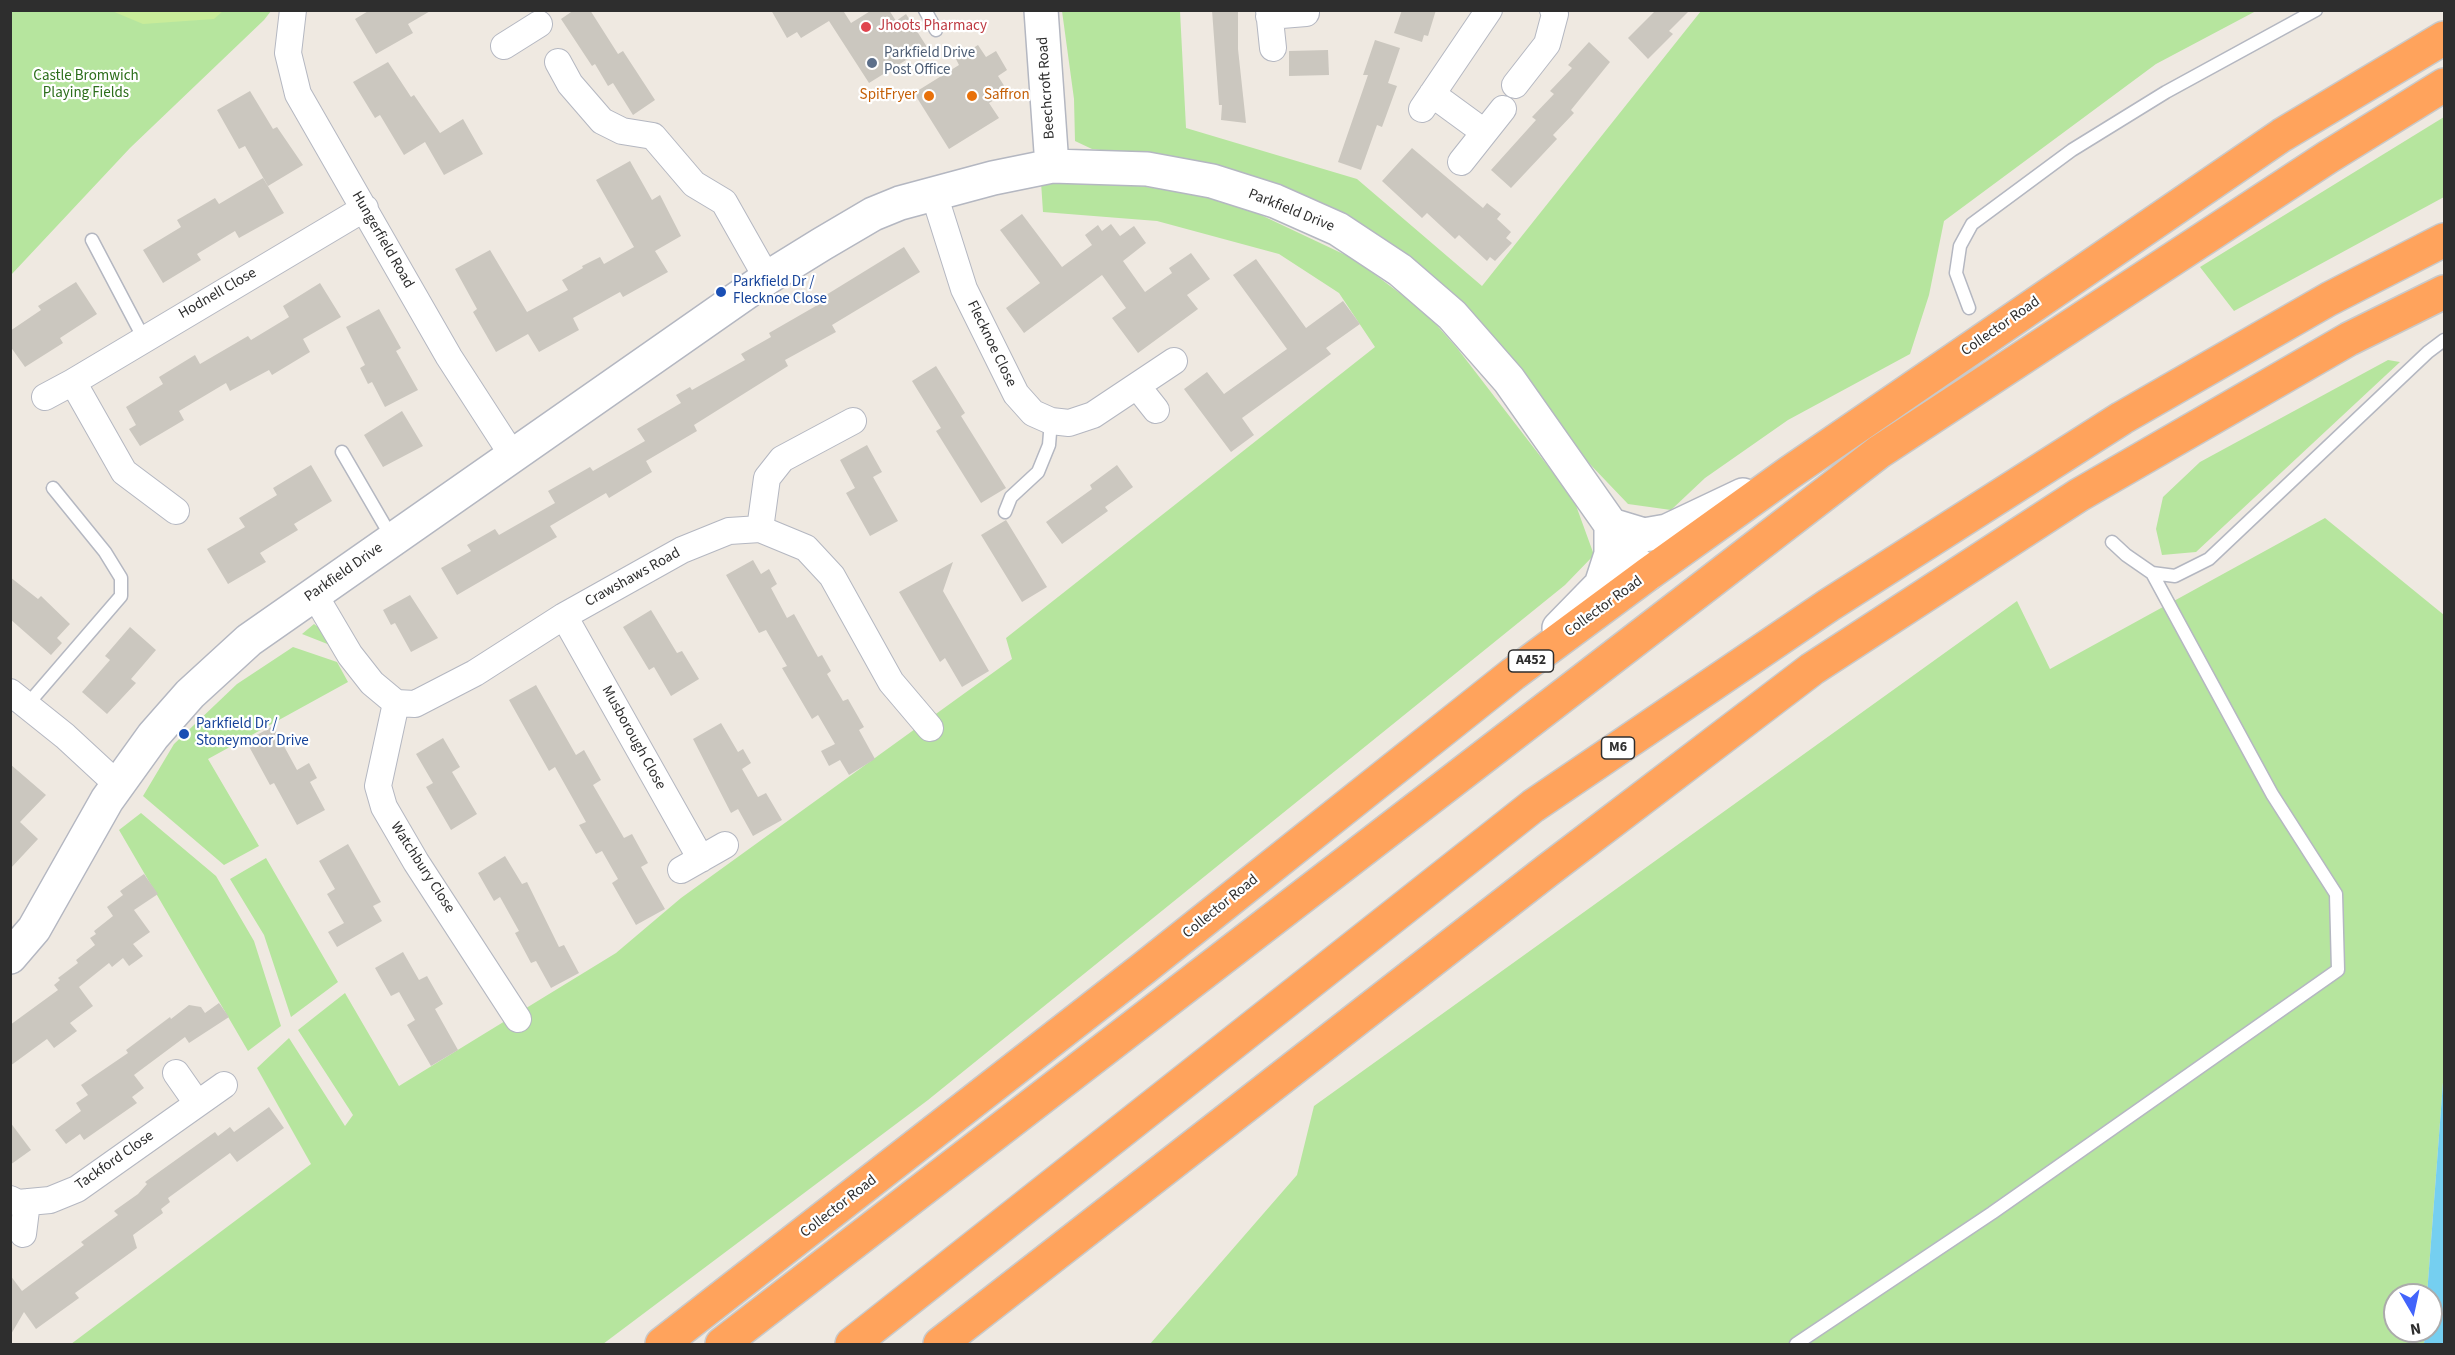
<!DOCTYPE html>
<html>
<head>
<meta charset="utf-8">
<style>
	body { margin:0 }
	#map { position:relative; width:2455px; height:1355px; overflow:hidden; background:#efe9e1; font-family:"Source Sans 3",sans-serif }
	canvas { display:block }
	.frame { position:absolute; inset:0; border:12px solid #2e2e2e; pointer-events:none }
	.north { position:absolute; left:2383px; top:1283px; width:60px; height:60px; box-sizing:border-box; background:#fff; border:2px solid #ababab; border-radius:50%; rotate:171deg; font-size:16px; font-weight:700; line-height:24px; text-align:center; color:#2e2e2e }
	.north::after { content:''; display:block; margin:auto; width:21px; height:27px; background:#4264fb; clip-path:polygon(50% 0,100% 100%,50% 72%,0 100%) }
</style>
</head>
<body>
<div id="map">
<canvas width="2455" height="1355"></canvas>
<div class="frame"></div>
<div class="north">N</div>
</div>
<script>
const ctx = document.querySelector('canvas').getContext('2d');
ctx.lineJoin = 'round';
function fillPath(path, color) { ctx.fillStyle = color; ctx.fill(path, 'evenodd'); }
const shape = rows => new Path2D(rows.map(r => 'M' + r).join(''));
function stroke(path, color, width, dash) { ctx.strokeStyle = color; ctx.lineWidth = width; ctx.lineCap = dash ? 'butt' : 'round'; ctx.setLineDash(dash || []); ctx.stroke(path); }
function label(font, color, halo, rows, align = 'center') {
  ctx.font = font + ' "Source Sans 3",sans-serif'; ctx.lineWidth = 4.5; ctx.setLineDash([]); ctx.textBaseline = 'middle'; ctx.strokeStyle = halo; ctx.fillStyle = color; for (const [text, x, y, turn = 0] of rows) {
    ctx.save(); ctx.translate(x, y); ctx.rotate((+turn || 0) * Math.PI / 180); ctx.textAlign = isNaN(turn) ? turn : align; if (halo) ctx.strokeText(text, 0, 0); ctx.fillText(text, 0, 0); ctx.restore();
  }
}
const green = shape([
	[11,11,271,11,264,20,130,148,11,275],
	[1062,11,1180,11,1186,128,1357,179,1482,286,1701,11,2256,11,2156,64,1944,221,1929,295,1910,354,1788,420,1705,478,1671,510,1628,504,1585,459,1471,314,1370,232,1141,155,1092,149,1075,141,1074,99],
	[2444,117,2444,197,2234,311,2200,267],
	[1099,180,1227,199,1354,259,1425,312,1457,348,1574,500,1594,555,1565,585,928,1100,603,1344,71,1344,311,1164,257,1068,289,1038,345,1126,353,1115,298,1030,345,993,399,1086,616,953,681,898,1012,659,1006,638,1375,347,1339,293,1279,254,1157,221,1043,212,1041,182],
	[2388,360,2400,362,2196,552,2162,555,2156,529,2163,497,2200,462],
	[2325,518,2444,615,2444,1069,2427,1295,2395,1295,2395,1331,2425,1331,2424,1344,1150,1344,1297,1175,1314,1106,2017,601,2050,669],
	[314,624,323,631,330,645,302,634],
	[293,647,337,662,348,682,208,759,259,846,224,865,143,796,174,744,237,684],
	[141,813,216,876,254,941,281,1026,248,1051,119,830],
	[266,858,338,982,291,1017,264,935,230,879]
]);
const pitch = shape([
	[112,11,223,11,214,19,143,24]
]);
const water = shape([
	[2444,1069,2444,1344,2424,1344,2425,1331,2431,1331,2431,1295,2427,1295]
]);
const building = shape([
	[370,10,432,10,408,24,413,33,376,54,355,19],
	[574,10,590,10,618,54,623,51,655,100,633,115,613,83,608,86,595,64,592,66,561,19],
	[771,10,847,10,844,12,851,23,872,10,889,10,896,21,906,14,927,47,869,83,829,21,801,38,797,32,787,38],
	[1212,10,1238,10,1238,49,1246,123,1221,120,1222,105,1219,105],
	[1402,10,1436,10,1428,36,1424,35,1422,42,1394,33],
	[1656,10,1690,10,1669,31,1673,34,1648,59,1628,38],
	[1375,40,1400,48,1388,83,1397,86,1382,127,1377,125,1361,170,1338,162,1368,75,1363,75],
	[1589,42,1610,62,1571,110,1574,113,1553,135,1557,139,1511,188,1491,170,1536,120,1532,117,1554,94,1550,91,1572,68,1568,65],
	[978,45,986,57,996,51,1007,70,998,76,1008,92,989,103,999,118,949,149,914,93,959,65,956,59],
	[1328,50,1329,75,1289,76,1289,51],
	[388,62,411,97,414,95,440,133,463,119,483,154,444,175,425,142,404,155,380,115,375,118,353,82],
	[250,91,273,129,277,127,303,165,268,186,245,146,239,149,217,110],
	[1412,148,1483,208,1487,203,1501,214,1497,219,1511,232,1506,238,1512,243,1495,261,1490,257,1487,261,1459,235,1455,239,1427,213,1422,218,1382,181],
	[630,161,652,200,660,195,681,236,655,251,668,272,623,297,620,292,573,318,579,330,539,352,528,334,496,352,473,312,477,309,455,269,490,250,527,312,568,290,562,280,583,268,582,266,600,257,604,264,634,247,596,180],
	[263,178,284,213,239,238,235,231,197,254,201,260,163,283,143,250,181,227,177,220,215,198,219,204],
	[1022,214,1062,267,1092,245,1085,235,1098,225,1102,231,1111,224,1120,236,1134,226,1146,243,1123,261,1145,292,1172,273,1169,268,1191,253,1210,279,1187,295,1198,309,1138,353,1112,318,1126,308,1102,275,1024,333,1006,308,1040,283,1000,230],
	[904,247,920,272,832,325,836,332,785,360,788,366,694,425,697,431,646,461,652,472,609,498,606,493,550,526,557,537,457,595,441,568,471,551,467,545,495,529,499,535,555,503,548,491,590,467,593,471,645,441,637,429,681,403,676,395,690,387,692,390,745,360,741,354,771,337,769,333,828,299,826,295],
	[1256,259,1306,328,1343,301,1360,324,1326,348,1331,354,1242,418,1254,435,1231,452,1184,389,1207,372,1224,394,1287,349,1233,275],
	[76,282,97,314,60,338,63,343,25,367,10,346,10,331,41,310,38,306],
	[320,283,341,317,303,339,310,352,272,375,269,370,230,391,226,383,179,411,184,420,140,446,129,429,136,425,126,407,163,384,159,377,195,355,200,364,248,336,251,340,289,317,283,306],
	[379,309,401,348,396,351,418,390,385,407,372,382,368,384,360,368,365,365,346,327],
	[936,366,965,413,961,416,1006,488,981,503,936,431,941,428,912,381],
	[402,411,423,446,383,467,364,435],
	[867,445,882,472,873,477,898,521,870,536,846,493,855,488,840,460],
	[311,465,332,501,294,524,298,530,260,553,266,562,228,584,207,549,245,527,239,518,277,495,273,488],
	[1117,465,1133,487,1105,507,1108,511,1062,544,1046,522,1092,489,1090,485],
	[1006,520,1047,587,1022,602,981,535],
	[753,560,761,574,769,569,777,584,771,588,787,618,794,614,818,657,822,655,831,671,827,674,843,701,848,699,864,727,859,730,875,759,849,775,840,760,829,766,821,751,835,744,818,715,812,719,782,668,787,666,766,630,759,633,726,575],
	[953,562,943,591,989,671,962,687,945,658,940,662,899,592],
	[10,577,38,599,41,596,70,624,57,638,62,643,51,655,10,619],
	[410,595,438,638,411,652,395,623,391,625,383,610],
	[651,610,677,653,682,651,699,679,671,696,654,667,649,670,623,627],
	[130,627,156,650,131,679,136,683,107,714,82,692,110,660,105,656],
	[536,685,576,755,584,750,601,780,593,785,624,838,632,834,648,863,641,867,665,909,636,925,612,883,618,879,602,851,596,854,579,825,586,822,555,767,549,771,509,700],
	[721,723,738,752,743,749,751,763,742,769,758,797,766,793,782,820,753,836,738,809,731,813,693,739],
	[273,726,297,770,309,763,317,778,310,782,325,810,297,825,274,783,270,785,246,741],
	[443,738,460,767,452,772,477,814,451,830,426,787,433,783,416,754],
	[10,764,46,795,20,822,38,839,10,869],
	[348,844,381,902,373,906,382,921,337,947,328,932,344,923,327,894,335,889,319,861],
	[505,856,522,884,527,882,559,947,564,945,579,973,551,988,536,961,531,963,515,933,519,931,500,897,494,901,478,873],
	[144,874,158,894,134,910,150,932,133,944,143,956,129,966,123,958,112,967,109,963,79,987,93,1006,70,1023,77,1031,54,1048,47,1039,10,1066,10,1025,58,990,54,985,60,980,58,978,78,963,76,960,95,945,90,938,96,934,94,931,113,916,107,907,123,895,120,891],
	[403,952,419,980,427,976,443,1004,435,1009,458,1050,431,1066,407,1025,415,1020,399,992,391,996,375,968],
	[219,1003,229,1017,189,1043,185,1037,134,1075,144,1088,132,1097,137,1103,84,1140,80,1134,66,1144,55,1130,81,1111,76,1103,88,1095,81,1085,128,1053,126,1050,170,1017,171,1019,189,1005,201,1007,205,1013],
	[269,1107,284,1128,237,1162,230,1153,168,1198,170,1202,161,1209,163,1213,133,1235,137,1248,75,1293,79,1298,36,1329,24,1312,10,1336,10,1275,22,1291,84,1245,81,1242,118,1215,114,1211,138,1194,147,1184,145,1182,215,1132,218,1136,230,1127,234,1132],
	[10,1122,31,1150,10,1165]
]);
const lane = shape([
	[925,10,936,30],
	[92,240,143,337],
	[1969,308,1956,273,1960,246,1972,224,2072,150,2166,92,2316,10],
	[342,452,392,538],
	[1005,512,1011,497,1038,472,1049,445,1051,421],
	[2112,542,2126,555,2152,573,2175,576,2209,559,2428,352,2444,340],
	[27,705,121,596,121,578,105,552,53,488],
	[1796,1344,1992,1213,2338,970,2336,894,2272,794,2152,573]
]);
const street = shape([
	[293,10,288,53,298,94,449,357,513,456],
	[1269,10,1273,48],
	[1269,16,1306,13],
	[504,46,539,24],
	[558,62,570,84,602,121,622,131,653,136,694,184,724,202,767,278],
	[1515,85,1547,44,1555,14,1553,10],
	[1432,94,1484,132],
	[1422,109,1489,10],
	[1461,162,1503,109],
	[934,194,964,289,1016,394,1033,413,1051,421,1069,423,1093,415,1174,361],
	[1137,386,1156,410],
	[45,397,73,382],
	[176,511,124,472,73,382,365,208],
	[760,529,767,478,782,459,853,421],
	[314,594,350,655,372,683,396,703,415,704,475,673,564,616,682,550,729,531,760,529,806,548,832,576,891,682,930,728],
	[564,616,701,859],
	[10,692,65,736,118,785],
	[396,703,378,786,384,807,416,862,518,1019],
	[681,870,725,845],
	[176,1073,197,1103],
	[10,1199,18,1203,50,1200,77,1189,224,1085],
	[23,1234,27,1202]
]);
const secondary = shape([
	[1041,10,1052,166],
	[1611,525,1644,535,1667,531,1743,495],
	[1559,628,1601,585,1611,554,1611,525],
	[10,957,34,929,107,800,153,736,190,694,249,640,767,278,822,244,873,214,900,203,993,178,1052,166,1147,169,1212,181,1275,201,1338,229,1400,270,1452,315,1509,380,1611,525,1626,554,1648,574]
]);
const highway = shape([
	[662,1344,1144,968,1513,674,1648,574,1789,473,2282,135,2444,38],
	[722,1344,1879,452,2328,157,2444,85],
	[852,1344,1533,806,1829,605,2122,418,2329,299,2444,240],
	[940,1344,1548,870,1812,669,2079,495,2349,339,2444,292]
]);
const markers = [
	[866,27,6,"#e0444e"],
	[872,63,6,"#5c6f8a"],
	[929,96,6,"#e8710a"],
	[972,96,6,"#e8710a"],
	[721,292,6,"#1a4fb4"],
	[184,734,6,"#1a4fb4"]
];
const shields = [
	[1531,661,45],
	[1618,748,33]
];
const shieldNames = [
	["A452",1531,661],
	["M6",1618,748]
];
const healthNames = [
	["Jhoots Pharmacy",878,27]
];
const serviceNames = [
	["Parkfield Drive",884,54],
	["Post Office",884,71]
];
const parkNames = [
	["Castle Bromwich",86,77],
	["Playing Fields",86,94]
];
const streetNames = [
	["Beechcroft Road",1047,88,-94],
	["Parkfield Drive",1291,211,22],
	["Hungerfield Road",382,240,60],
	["Hodnell Close",218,294,-30],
	["Collector Road",2001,327,-35],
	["Flecknoe Close",991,344,64],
	["Parkfield Drive",344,573,-35],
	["Crawshaws Road",633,578,-29],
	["Collector Road",1604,607,-36],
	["Musborough Close",633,738,61],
	["Watchbury Close",422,868,57],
	["Collector Road",1221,907,-39],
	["Tackford Close",115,1161,-35],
	["Collector Road",839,1207,-38]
];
const foodNames = [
	["SpitFryer",917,96],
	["Saffron",984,96,"left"]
];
const transitNames = [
	["Parkfield Dr /",733,283],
	["Flecknoe Close",733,300],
	["Parkfield Dr /",196,725],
	["Stoneymoor Drive",196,742]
];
fillPath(green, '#b6e59e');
fillPath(pitch, '#c9ec9a');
fillPath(water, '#75cff0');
fillPath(building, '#cbc7bf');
stroke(lane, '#b4b7c1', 15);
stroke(street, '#b4b7c1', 28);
stroke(secondary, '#b4b7c1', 36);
stroke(highway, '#c9c9c9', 36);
stroke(lane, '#fff', 12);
stroke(street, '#fff', 26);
stroke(secondary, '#fff', 33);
stroke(highway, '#ffa35c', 33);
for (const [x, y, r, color] of markers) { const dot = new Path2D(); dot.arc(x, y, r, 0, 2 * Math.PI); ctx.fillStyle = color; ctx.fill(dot); stroke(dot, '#fff', 2); }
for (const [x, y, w] of shields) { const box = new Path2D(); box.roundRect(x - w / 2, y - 11, w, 22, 4.5); ctx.fillStyle = '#fff'; ctx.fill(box); stroke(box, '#2e2e2e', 1.5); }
label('bold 14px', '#2e2e2e', null, shieldNames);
label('15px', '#be3a42', '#fff', healthNames, 'left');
label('15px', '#4e5e75', '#fff', serviceNames, 'left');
label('15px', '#2c6e1b', '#fff', parkNames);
label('15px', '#2e2e2e', '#fff', streetNames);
label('15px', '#c56008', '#fff', foodNames, 'right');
label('15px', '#164399', '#fff', transitNames, 'left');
</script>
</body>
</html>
